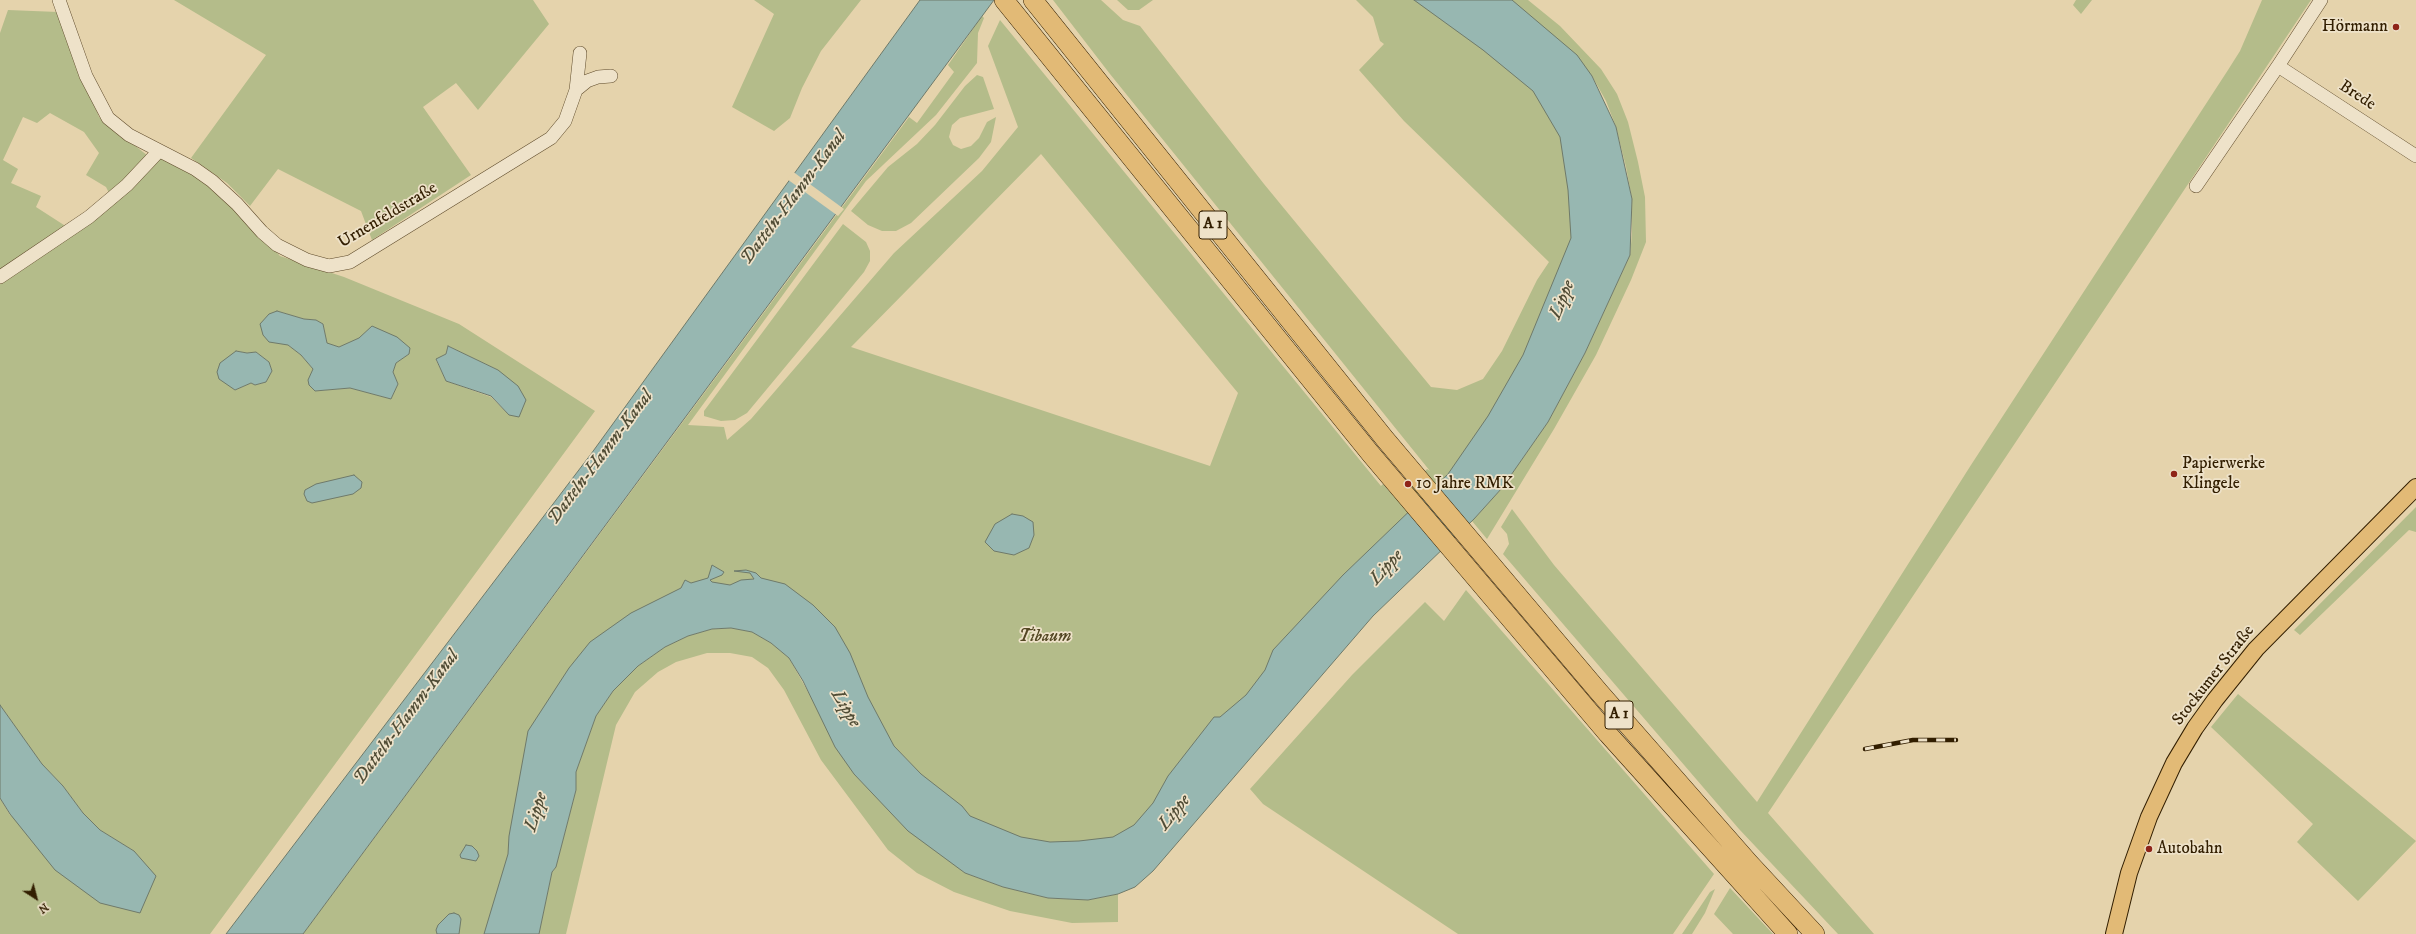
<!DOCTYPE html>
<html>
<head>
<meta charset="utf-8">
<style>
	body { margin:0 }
	#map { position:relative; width:2416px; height:934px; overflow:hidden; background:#e5d3ac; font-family:"IM FELL DW Pica",serif }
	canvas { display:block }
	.north { position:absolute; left:16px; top:878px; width:40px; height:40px; -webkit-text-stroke:3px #eee2c9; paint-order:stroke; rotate:144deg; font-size:11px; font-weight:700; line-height:16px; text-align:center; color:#321e00 }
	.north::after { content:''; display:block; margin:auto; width:14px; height:18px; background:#321e00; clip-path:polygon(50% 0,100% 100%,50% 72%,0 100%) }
</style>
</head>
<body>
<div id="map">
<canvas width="2416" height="934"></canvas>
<div class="north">N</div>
</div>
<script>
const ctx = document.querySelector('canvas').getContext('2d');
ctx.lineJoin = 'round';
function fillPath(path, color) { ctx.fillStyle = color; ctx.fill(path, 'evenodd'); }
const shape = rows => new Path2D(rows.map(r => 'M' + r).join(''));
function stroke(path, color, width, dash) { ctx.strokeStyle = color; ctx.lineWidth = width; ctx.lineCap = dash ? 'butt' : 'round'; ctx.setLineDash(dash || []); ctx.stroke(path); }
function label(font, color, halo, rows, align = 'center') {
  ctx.font = font + ' "IM FELL DW Pica",serif'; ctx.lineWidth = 3.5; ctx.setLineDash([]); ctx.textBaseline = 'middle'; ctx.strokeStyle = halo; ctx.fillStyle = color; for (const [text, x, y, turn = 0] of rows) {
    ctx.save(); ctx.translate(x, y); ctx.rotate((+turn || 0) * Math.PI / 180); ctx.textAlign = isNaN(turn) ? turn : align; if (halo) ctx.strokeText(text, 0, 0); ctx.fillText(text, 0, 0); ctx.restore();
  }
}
const green = shape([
	[174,0,533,0,549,24,478,110,456,83,423,107,471,175,372,240,361,211,278,169,250,206,227,183,191,158,266,55],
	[754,0,861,0,821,51,802,88,790,118,774,131,732,107,774,14],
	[1053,0,1101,0,1123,20,1140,26,1264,184,1431,387,1457,390,1483,379,1502,351,1537,280,1549,262,1404,121,1359,70,1384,44,1380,41,1373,17,1356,0,1464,0,1580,109,1564,338,1139,849,1003,860,765,611,617,652,514,934,303,934,909,117,917,123,954,72,948,65,982,16,984,18,978,33,977,63,936,115,866,181,688,425,724,427,727,440,751,419,894,253,982,171,1018,127,988,46,1000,20,1381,486,1383,484,1397,500,1427,469,1430,471,1110,74],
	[1041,154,1238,393,1210,466,851,347],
	[1117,0,1153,0,1139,10,1128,10],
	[1511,0,1528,0,1560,26,1601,69,1617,94,1628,122,1638,162,1645,197,1646,242,1631,280,1596,355,1554,429,1487,539,1472,521,1502,488,1548,422,1585,353,1630,255,1632,234,1632,199,1626,167,1616,127,1606,101,1592,76],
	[2076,0,2092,0,2081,14,2073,5],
	[2262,0,2311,0,1768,813,1874,934,1838,934,1739,829,1503,554,1509,544,1507,534,1501,527,1512,509,1554,565,1757,802,1971,465,2228,70,2240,51],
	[8,10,58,12,99,117,148,156,110,195,106,187,86,175,99,153,84,132,50,113,37,123,23,117,3,160,18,169,11,183,41,196,36,207,67,227,0,272,0,33],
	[977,75,983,77,994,109,960,118,952,125,949,137,953,145,961,149,971,146,979,138,987,122,996,117,991,142,979,158,911,223,896,231,882,231,868,225,851,211,888,167,917,144,935,125,965,86],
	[158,159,163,159,189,171,227,197,280,256,344,277,459,324,595,411,210,934,0,934,0,798,10,815,134,851,100,830,83,813,63,786,42,764,0,705,0,280],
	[277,311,304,319,316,320,323,324,327,344,339,347,360,338,372,326,409,354,396,363,393,372,398,384,391,399,350,388,315,391,313,369,301,355,288,345],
	[448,346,498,370,509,415,491,397,446,381,436,360,446,354],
	[236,351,247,353,256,352,269,362,272,371,266,382,255,385,251,383,235,390,225,381],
	[843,224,866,242,870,251,870,261,864,272,747,413,735,420,721,421,704,416,704,411],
	[2416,507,2416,532,2409,530,2300,635,2294,630],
	[1466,590,1714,874,1673,934,1458,934,1263,804,1250,789,1352,675,1425,602,1444,621],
	[731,628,752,632,771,643,789,658,854,774,879,799,965,873,1003,887,1048,898,1088,900,1118,894,1118,922,1072,923,1010,911,954,892,917,873,888,850,821,760,784,690,768,668,752,657,730,653,707,653,676,662,658,672,635,692,616,725,566,934,539,934,552,872,556,867,576,790,576,772,596,716,613,691,638,666,665,647,688,636,712,629],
	[2238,694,2416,841,2358,901,2297,842,2313,824,2211,727],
	[1730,888,1745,904,1773,934,1733,934,1714,914],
	[1715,889,1705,913,1692,934,1682,934,1710,892]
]);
const water = shape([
	[920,0,994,0,303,934,226,934,591,454,920,0],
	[1414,0,1512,0,1577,55,1592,76,1616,127,1632,199,1630,255,1585,353,1548,422,1502,488,1474,519,1373,616,1153,871,1135,887,1118,894,1088,900,1048,898,1003,887,965,873,908,831,854,774,835,747,803,681,789,658,771,643,752,632,731,628,712,629,688,636,665,647,638,666,613,691,596,716,576,772,576,790,556,867,552,872,539,934,484,934,508,854,509,836,528,731,569,668,590,642,631,613,681,588,685,580,691,583,708,578,712,565,724,572,722,575,710,580,712,582,730,585,741,580,754,579,750,573,734,571,746,570,756,573,761,578,785,584,813,605,835,627,850,653,868,697,894,746,921,774,962,806,970,816,1021,837,1050,842,1079,841,1113,837,1134,825,1153,803,1168,776,1214,717,1220,717,1246,695,1265,670,1273,650,1343,575,1448,474,1488,416,1523,355,1571,238,1568,190,1560,137,1533,91,1483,50,1414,0],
	[277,311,304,319,316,320,323,324,327,343,339,347,359,338,372,326,397,337,410,348,409,354,396,363,393,372,398,384,391,399,350,388,315,391,309,385,308,380,313,369,301,355,288,345,269,342,263,335,260,324,269,314,277,311],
	[448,346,498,370,518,386,526,400,519,417,509,415,491,396,446,381,436,359,446,354,448,346],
	[236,351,247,353,256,352,269,362,272,371,266,382,255,385,251,383,235,390,219,379,217,372,220,363,236,351],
	[354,475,362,482,361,488,353,494,312,503,307,501,304,494,305,490,316,484,354,475],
	[1012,514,1023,516,1033,522,1034,535,1029,548,1014,555,994,551,985,542,995,524,1012,514],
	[0,705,42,764,63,786,83,813,100,830,134,851,156,876,140,913,100,903,55,870,10,814,0,798,0,705],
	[466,845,472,846,477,851,479,856,476,861,461,858,460,855,466,845],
	[454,913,459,915,461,919,459,934,437,934,436,930,438,925,449,914,454,913]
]);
const pier = shape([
	[792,171,844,209,838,216,787,179]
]);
const minor = shape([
	[59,0,86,76,108,118,129,135,195,169,212,181,237,204,262,232,277,245,307,260,329,266,350,262,551,138,565,121,576,90,587,81,598,77,611,76],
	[2321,0,2278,66,2416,156],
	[576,90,580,53],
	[2196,186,2278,66],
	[0,277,89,217,127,185,159,151]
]);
const major = shape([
	[2114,934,2129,873,2149,817,2174,763,2195,728,2215,700,2256,649,2416,487]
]);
const highway = shape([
	[1004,0,1370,453,1608,734,1788,934],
	[1033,0,1385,439,1599,692,1750,864,1815,934]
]);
const rail = shape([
	[1865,749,1913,740,1956,740]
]);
const markers = [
	[2396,27,4,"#8f2418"],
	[2174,474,4,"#8f2418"],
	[1408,484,4,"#8f2418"],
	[2149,849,4,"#8f2418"]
];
const shields = [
	[1213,225,28],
	[1619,715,28]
];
const shieldNames = [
	["A 1",1213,225],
	["A 1",1619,715]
];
const poiNames = [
	["Hörmann",2388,27,"right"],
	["Papierwerke",2182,464],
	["Klingele",2182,484],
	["10 Jahre RMK",1416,484],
	["Autobahn",2157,849]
];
const streetNames = [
	["Brede",2357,96,33],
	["Urnenfeldstraße",388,216,-31],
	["Stockumer Straße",2214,676,-52]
];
const parkNames = [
	["Tibaum",1045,637]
];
const waterNames = [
	["Datteln-Hamm-Kanal",794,198,-53],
	["Lippe",1563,300,-68],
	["Datteln-Hamm-Kanal",601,458,-53],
	["Lippe",1387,568,-48],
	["Lippe",845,709,59],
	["Datteln-Hamm-Kanal",407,718,-53],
	["Lippe",537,812,-73],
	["Lippe",1175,813,-51]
];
fillPath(green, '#b4bc8a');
fillPath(water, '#97b7b1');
stroke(water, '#6f7a6a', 1);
fillPath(pier, '#e5d3ac');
stroke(minor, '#5f4b2b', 14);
stroke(major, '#321e00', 18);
stroke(highway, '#321e00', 20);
stroke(minor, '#eee2c9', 13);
stroke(major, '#e2ba76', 16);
stroke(highway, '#e2ba76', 19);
stroke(rail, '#321e00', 4.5);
stroke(rail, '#eee2c9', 3, [9]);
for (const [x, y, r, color] of markers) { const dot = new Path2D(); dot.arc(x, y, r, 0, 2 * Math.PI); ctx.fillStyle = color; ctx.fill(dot); stroke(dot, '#eee2c9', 1.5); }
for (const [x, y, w] of shields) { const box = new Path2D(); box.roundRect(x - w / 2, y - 14, w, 28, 3); ctx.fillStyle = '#eee2c9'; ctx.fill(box); stroke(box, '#321e00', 1); }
label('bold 16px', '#321e00', null, shieldNames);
label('17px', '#321e00', '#eee2c9', poiNames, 'left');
label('17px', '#321e00', '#eee2c9', streetNames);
label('italic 17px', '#524622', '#eee2c9', parkNames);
label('italic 18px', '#504c35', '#eee2c9', waterNames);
</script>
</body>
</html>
